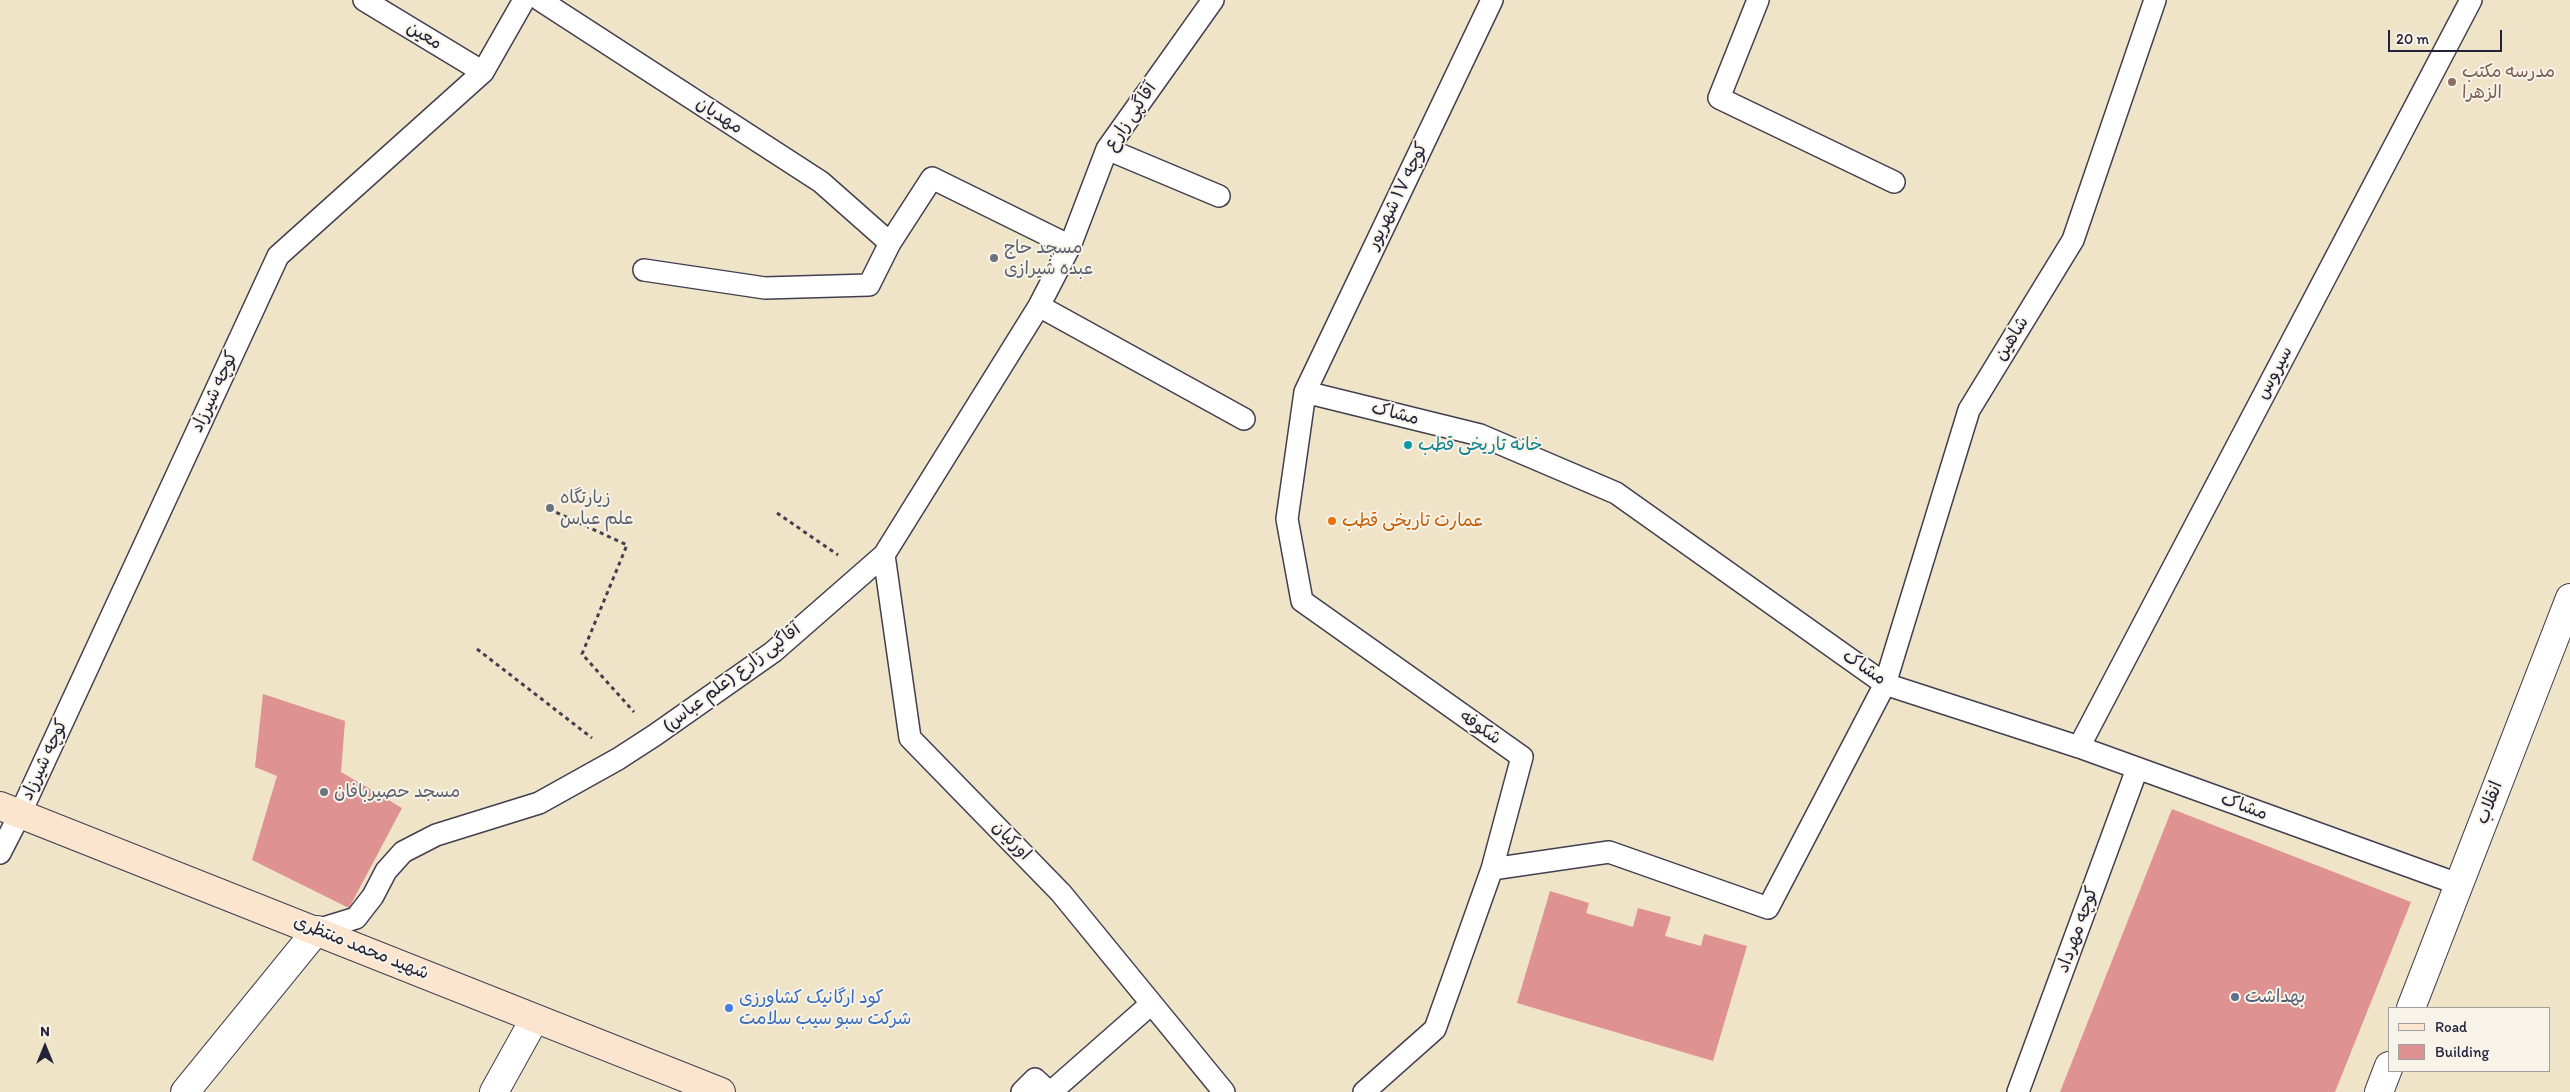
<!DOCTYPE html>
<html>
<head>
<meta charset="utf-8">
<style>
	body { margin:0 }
	#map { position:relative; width:2570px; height:1092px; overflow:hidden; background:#efe4c8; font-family:Itim,sans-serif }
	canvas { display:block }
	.legend { position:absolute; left:2388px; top:1007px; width:162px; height:65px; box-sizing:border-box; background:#f7f3e8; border:1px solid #a29fa3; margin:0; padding:6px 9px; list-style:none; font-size:15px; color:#22223b }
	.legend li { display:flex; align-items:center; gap:10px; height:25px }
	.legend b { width:25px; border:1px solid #a29fa3 }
	.north { position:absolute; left:20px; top:1022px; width:50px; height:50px; -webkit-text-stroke:4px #f7f3e8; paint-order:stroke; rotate:0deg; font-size:14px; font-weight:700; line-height:20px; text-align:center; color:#22223b }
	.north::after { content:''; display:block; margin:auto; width:18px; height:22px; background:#22223b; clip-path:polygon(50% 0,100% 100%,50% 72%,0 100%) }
	.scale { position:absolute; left:2388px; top:30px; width:114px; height:22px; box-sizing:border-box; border:2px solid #22223b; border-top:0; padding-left:6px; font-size:15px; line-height:18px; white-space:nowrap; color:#22223b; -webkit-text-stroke:4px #f7f3e8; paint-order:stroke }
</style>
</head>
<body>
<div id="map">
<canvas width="2570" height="1092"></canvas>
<ul class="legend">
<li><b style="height:6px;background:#fbe5cf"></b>Road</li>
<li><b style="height:14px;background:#de9291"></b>Building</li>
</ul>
<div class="north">N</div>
<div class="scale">20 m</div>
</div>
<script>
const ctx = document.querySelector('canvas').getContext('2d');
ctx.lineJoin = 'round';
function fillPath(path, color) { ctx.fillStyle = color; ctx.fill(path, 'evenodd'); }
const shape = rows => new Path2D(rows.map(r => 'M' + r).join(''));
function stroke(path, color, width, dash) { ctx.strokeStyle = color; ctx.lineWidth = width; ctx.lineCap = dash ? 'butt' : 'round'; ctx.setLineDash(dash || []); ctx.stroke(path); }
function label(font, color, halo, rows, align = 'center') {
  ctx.font = font + ' Itim,"Playpen Sans Arabic",sans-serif'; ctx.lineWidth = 4; ctx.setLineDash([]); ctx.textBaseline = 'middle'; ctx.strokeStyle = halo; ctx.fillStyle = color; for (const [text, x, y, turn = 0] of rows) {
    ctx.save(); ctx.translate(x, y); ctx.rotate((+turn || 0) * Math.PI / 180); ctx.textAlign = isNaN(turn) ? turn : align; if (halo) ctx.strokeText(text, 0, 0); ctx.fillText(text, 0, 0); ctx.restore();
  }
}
const building = shape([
	[263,694,345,721,341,772,402,808,349,908,252,860,277,776,255,767],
	[2172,809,2411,902,2335,1092,2060,1092],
	[1550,891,1589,903,1586,913,1633,927,1638,908,1671,917,1665,936,1701,946,1704,934,1747,946,1713,1061,1517,1003]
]);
const path = shape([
	[549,509,627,545,582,654,634,712],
	[777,513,838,555],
	[477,649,592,738]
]);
const service = shape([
	[364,0,483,72],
	[540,0,821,182,890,243],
	[1758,0,1719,98,1894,182],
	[1107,149,1219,196],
	[644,270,765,288,869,285,890,243,932,178,1070,246],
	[1039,306,1244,419],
	[1305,392,1480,435,1616,493,1885,684,2079,747,2458,884],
	[884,555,910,738,1061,893,1224,1092],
	[2079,747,2471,0],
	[0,853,20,814,278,256,483,72,524,0],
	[1492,869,1609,852,1768,908,1885,684,1969,410,2073,240,2155,0],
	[317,930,356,918,373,896,386,871,403,852,436,835,539,803,618,759,655,735,773,652,884,555,1039,306,1070,246,1107,149,1213,0],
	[1022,1092,1035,1079,1049,1092],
	[1051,1092,1151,1004],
	[1364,1092,1435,1029,1492,869,1522,757,1302,601,1287,519,1305,392,1492,0],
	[2018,1092,2137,769]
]);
const minor = shape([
	[2411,1008,2570,598],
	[185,1092,317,930],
	[2379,1092,2389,1066]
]);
const tertiary = shape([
	[494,1092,534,1020]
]);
const secondary = shape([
	[0,806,721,1092]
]);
const markers = [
	[2452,82,5,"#8d6e63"],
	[994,258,5,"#6b7280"],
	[1408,445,5,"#0f9aa8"],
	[550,508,5,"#6b7280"],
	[1332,521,5,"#e8710a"],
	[324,792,5,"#6b7280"],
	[2235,997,5,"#5c6f8a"],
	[729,1008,5,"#3f7fe0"]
];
const streetNames = [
	["معین",424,36,31],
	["مهدیان",719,116,33],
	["آقاگپی زارع",1131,117,-56],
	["کوچه ۱۷ شهریور",1398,196,-64],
	["شاهین",2012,339,-58],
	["سیروس",2275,373,-62],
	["کوچه شیرزاد",215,392,-65],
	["مشاک",1395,414,14],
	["مشاک",1864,668,34],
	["آقاگپی زارع (علم عباس)",732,678,-37],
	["شکوفه",1480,728,35],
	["کوچه شیرزاد",45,760,-65],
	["انقلاب",2490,803,-69],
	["مشاک",2244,807,20],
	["اورکیان",1011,841,46],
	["کوچه مهرداد",2078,930,-70],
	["شهید محمد منتظری",361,948,22]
];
const educationNames = [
	["مدرسه مکتب",2462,72],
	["الزهرا",2462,93]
];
const worshipNames = [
	["مسجد حاج",1004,248],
	["عبده شیرازی",1004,269],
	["زيارتگاه",560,498],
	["علم عباس",560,519],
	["مسجد حصیربافان",334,792]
];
const cultureNames = [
	["خانه تاریخی قطب",1418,445]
];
const foodNames = [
	["عمارت تاریخی قطب",1342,521]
];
const serviceNames = [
	["بهداشت",2245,997]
];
const shopNames = [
	["کود ارگانیک کشاورزی",739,998],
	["شرکت سبو سیب سلامت",739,1019]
];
fillPath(building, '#de9291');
stroke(service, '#413f50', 24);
stroke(minor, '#413f50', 30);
stroke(tertiary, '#413f50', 30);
stroke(secondary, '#413f50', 30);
stroke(path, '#413f50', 3, [4, 4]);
stroke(service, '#fff', 21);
stroke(minor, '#fff', 28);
stroke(tertiary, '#fff', 28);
stroke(secondary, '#fbe5cf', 28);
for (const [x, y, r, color] of markers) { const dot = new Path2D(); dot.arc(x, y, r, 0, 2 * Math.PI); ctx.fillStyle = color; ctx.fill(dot); stroke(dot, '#f7f3e8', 2); }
label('18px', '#22223b', '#f7f3e8', streetNames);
label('18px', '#785e54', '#f7f3e8', educationNames, 'left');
label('18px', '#5b616d', '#f7f3e8', worshipNames, 'left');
label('18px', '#0d838f', '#f7f3e8', cultureNames, 'left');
label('18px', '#c56008', '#f7f3e8', foodNames, 'left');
label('18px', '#4e5e75', '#f7f3e8', serviceNames, 'left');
label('18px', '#366cbe', '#f7f3e8', shopNames, 'left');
</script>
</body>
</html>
